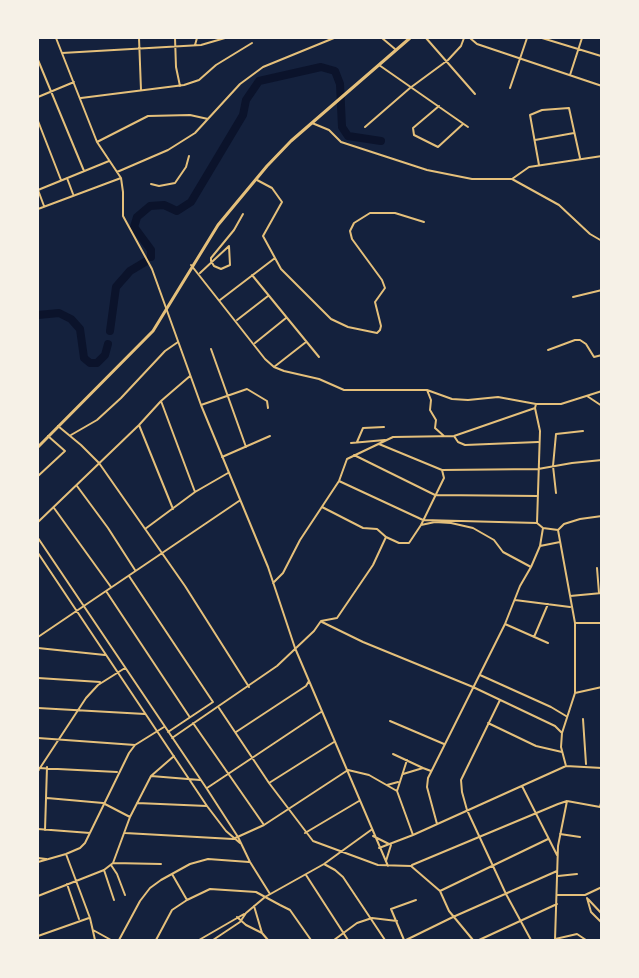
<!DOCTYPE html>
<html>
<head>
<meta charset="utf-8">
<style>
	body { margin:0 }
	#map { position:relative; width:639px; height:978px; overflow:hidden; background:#14213d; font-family:"Public Sans",sans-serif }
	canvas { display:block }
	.frame { position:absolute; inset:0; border:39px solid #f6f1e7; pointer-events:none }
</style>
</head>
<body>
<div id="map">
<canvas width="639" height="978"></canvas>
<div class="frame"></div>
</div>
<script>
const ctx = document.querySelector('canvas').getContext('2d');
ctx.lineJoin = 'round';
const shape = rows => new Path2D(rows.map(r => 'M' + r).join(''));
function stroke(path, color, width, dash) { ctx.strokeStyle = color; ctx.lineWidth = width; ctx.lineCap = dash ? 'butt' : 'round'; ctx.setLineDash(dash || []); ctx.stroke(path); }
const river = shape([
	[151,257,151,250,134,227,137,217,150,206,164,205,177,211,191,202,243,115,246,100,259,81,321,67,335,71,340,84,342,127,348,136,381,141],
	[38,315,59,313,71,319,80,329,84,358,90,363,97,363,105,355,108,344],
	[110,331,116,287,130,271,145,262]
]);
const minor = shape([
	[56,38,97,142,121,178,123,192,123,216,152,269,201,405,268,567,295,648,388,866],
	[139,38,141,90],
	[175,38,176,67,180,86],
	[382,38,395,49],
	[426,38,475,94],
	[470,38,477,44,602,86],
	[542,38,601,56],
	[195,45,197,38],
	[62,53,201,45,225,38],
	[38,60,84,171],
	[379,65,468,127],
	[570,75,582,38],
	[510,88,527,38],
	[38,97,74,82],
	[81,98,184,85,199,80,216,65,252,43],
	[439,106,413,128,414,135,438,147,463,124],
	[38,121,61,180],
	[312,123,329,130,341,142,427,170,472,179,512,179,529,167,602,156],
	[365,127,410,88,448,60,461,46,464,38],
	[535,140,574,133],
	[97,142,148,116,190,115,208,119],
	[539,165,530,115,542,110,569,108,580,158],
	[117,172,168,150,195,133,240,84,263,67,334,38],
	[67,178,73,194],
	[512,179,559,205,590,234,602,241],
	[257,180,272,188,282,202,263,236,281,269,331,319,348,327,377,333,380,330,381,326,375,302,385,288,382,280,352,239,350,231,354,223,370,213,395,213,424,222],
	[151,184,159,186,175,183,186,167,189,156],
	[38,190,109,161],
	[38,190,44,206],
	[38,209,121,178],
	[229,246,230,265,221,269,214,266,211,261,211,258,234,230,243,214],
	[191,265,265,359,274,367,284,371,319,379,344,390,427,390,452,399,468,400,498,397,536,404,561,404,602,391],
	[200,273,229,246],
	[252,275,319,357],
	[573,297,602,290],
	[220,300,275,258],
	[237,320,268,296],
	[255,343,286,318],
	[211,349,246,447],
	[548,350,575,340,580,340,586,344,594,357,602,355],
	[274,367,306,342],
	[427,390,431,400,430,410,436,420,435,428,444,436],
	[587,396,602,406],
	[161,401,195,492],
	[201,405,247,389,267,401,268,408],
	[535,408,540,431,537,523],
	[139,425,173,509],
	[58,426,81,445,99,463,185,586,249,687],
	[71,435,97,420,121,398,165,351,178,342],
	[454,436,458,442,465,445,538,442],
	[357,442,363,428,384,427],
	[351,443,385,440],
	[379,444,442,470,538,469,572,463,602,460],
	[354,455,435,495,538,496],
	[222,457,270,436],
	[38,476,65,451,48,436],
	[339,481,423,520,537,523],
	[77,486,108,528,135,570],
	[556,493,553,466,556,434,583,431],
	[322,507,363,528,377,529,386,537,399,543,409,543,421,525,444,478,442,470],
	[54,508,111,587],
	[38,522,139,425,161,401,190,376],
	[421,525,435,522,451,523,473,528,494,540,503,552,531,567],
	[543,528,558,530],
	[145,529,195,492,228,473],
	[558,530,575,623,575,693,562,733,561,747,566,766],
	[558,530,564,524,580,519,602,516],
	[38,538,207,789,238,837,250,862,270,894],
	[540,546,560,542],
	[38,553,207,806,226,831,240,843],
	[597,568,599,593],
	[129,576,213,702,168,732],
	[273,583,283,573,300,540,339,481,347,459,393,437,454,436,535,408,536,404],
	[106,591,189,716],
	[570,596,602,593],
	[515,600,570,607],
	[322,622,363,642,473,687,555,726,562,733],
	[575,623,602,623],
	[505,624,548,643],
	[38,637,239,501],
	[534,637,548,604],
	[38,648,105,655],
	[480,675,551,707,566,716],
	[38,678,100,682],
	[575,693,602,687],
	[500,700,461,780,462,792,467,810,506,894,531,940],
	[38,708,145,714],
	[219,708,269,783,313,841,378,865,411,866,440,891,449,911,473,940],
	[583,719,586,764],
	[390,721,444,744],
	[193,723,264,825],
	[488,723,536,746,562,752],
	[236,732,306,686,309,681],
	[38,738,135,745],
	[172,738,277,666,314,631,321,621,337,618,373,565,386,537],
	[393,754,423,768],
	[407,760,397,791,413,835],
	[38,768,117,772],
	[38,771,86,698,98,685,125,668],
	[403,774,423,768,431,771],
	[151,776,200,780],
	[269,783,334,742],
	[387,785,398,782],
	[522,786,557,855],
	[207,788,321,712],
	[47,798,103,803,130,817],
	[137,803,207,806],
	[437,824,427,787,428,778,505,624,520,586,531,567,540,546,543,528,537,523],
	[38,829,90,833],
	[45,830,47,767],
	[125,833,233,839,264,825,348,770,369,775,397,791],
	[305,833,359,801],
	[560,834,580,837],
	[373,836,389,844],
	[379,848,413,835,566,766,602,768],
	[66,854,90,918,95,940],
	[38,858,46,859],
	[386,861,391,845],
	[38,862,66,854,80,848,85,843,129,753,135,745,164,727],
	[113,863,161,864],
	[324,864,335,870,343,877,385,940],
	[111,865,117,874,125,895],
	[412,865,558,804,567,801,600,807,602,799],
	[104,870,114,900],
	[172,874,187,900],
	[306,875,348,940],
	[558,876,577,874],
	[67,884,79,919],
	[440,891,548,839],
	[557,895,585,895,602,887],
	[38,896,104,870,113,863,130,817,151,776,174,756],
	[587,898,591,912,602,923],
	[588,899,602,914],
	[254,906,262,933,268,940],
	[237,917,246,925,262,933],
	[93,930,111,940],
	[38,936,89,918],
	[119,940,140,901,150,888,161,880,190,864,208,859,249,862],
	[156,940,172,910,187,900,210,889,256,892,280,905,290,910,311,940],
	[199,940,244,914],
	[213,940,240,922,246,913,265,897,324,864,371,830],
	[334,940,357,923,372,918,397,921],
	[404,940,391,909,416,900],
	[406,940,453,917,557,871],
	[479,940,557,904],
	[551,940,577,934,586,940],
	[555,940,558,846,567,801]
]);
const primary = shape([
	[38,447,153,331,218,225,267,166,291,141,410,38]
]);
stroke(river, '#0b132b', 8);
stroke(minor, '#e5c07b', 2);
stroke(primary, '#e5c07b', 3);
</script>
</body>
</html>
